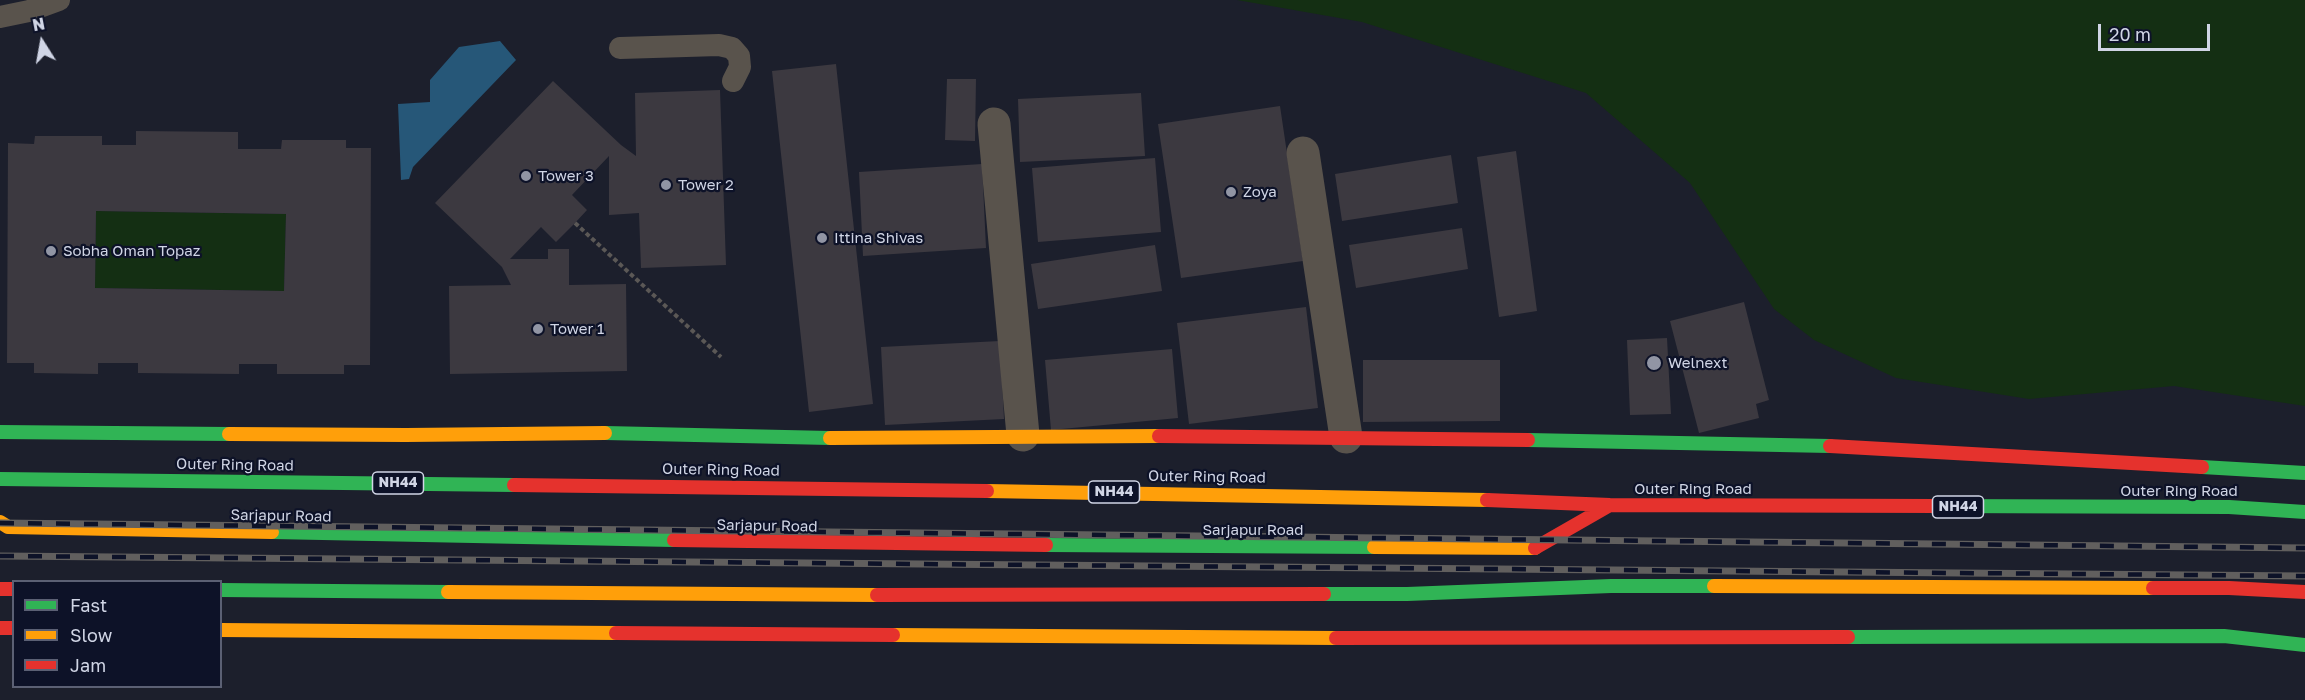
<!DOCTYPE html>
<html>
<head>
<meta charset="utf-8">
<style>
	body { margin:0 }
	#map { position:relative; width:2305px; height:700px; overflow:hidden; background:#1c1f2c; font-family:"Golos Text",sans-serif }
	canvas { display:block }
	.legend { position:absolute; left:12px; top:580px; width:210px; height:108px; box-sizing:border-box; background:#0d1228; border:2px solid #5b6074; margin:0; padding:8px 10px; list-style:none; font-size:18px; color:#d0d5e5 }
	.legend li { display:flex; align-items:center; gap:12px; height:30px }
	.legend b { width:30px; border:2px solid #5b6074 }
	.north { position:absolute; left:12px; top:12px; width:60px; height:60px; -webkit-text-stroke:4px #0d1228; paint-order:stroke; rotate:349deg; font-size:16px; font-weight:700; line-height:24px; text-align:center; color:#d0d5e5 }
	.north::after { content:''; display:block; margin:auto; width:21px; height:27px; background:#d0d5e5; clip-path:polygon(50% 0,100% 100%,50% 72%,0 100%) }
	.scale { position:absolute; left:2098px; top:24px; width:112px; height:27px; box-sizing:border-box; border:3px solid #d0d5e5; border-top:0; padding-left:8px; font-size:18px; line-height:21px; white-space:nowrap; color:#d0d5e5; -webkit-text-stroke:4px #0d1228; paint-order:stroke }
</style>
</head>
<body>
<div id="map">
<canvas width="2305" height="700"></canvas>
<ul class="legend">
<li><b style="height:8px;background:#30b455"></b>Fast</li>
<li><b style="height:8px;background:#ff9f0a"></b>Slow</li>
<li><b style="height:8px;background:#e5322d"></b>Jam</li>
</ul>
<div class="north">N</div>
<div class="scale">20 m</div>
</div>
<script>
const ctx = document.querySelector('canvas').getContext('2d');
ctx.lineJoin = 'round';
function fillPath(path, color) { ctx.fillStyle = color; ctx.fill(path, 'evenodd'); }
const shape = rows => new Path2D(rows.map(r => 'M' + r).join(''));
function stroke(path, color, width, dash) { ctx.strokeStyle = color; ctx.lineWidth = width; ctx.lineCap = dash ? 'butt' : 'round'; ctx.setLineDash(dash || []); ctx.stroke(path); }
function label(font, color, halo, rows, align = 'center') {
  ctx.font = font + ' "Golos Text",sans-serif'; ctx.lineWidth = 4.5; ctx.setLineDash([]); ctx.textBaseline = 'middle'; ctx.strokeStyle = halo; ctx.fillStyle = color; for (const [text, x, y, turn = 0] of rows) {
    ctx.save(); ctx.translate(x, y); ctx.rotate((+turn || 0) * Math.PI / 180); ctx.textAlign = isNaN(turn) ? turn : align; if (halo) ctx.strokeText(text, 0, 0); ctx.fillText(text, 0, 0); ctx.restore();
  }
}
const green = shape([
	[1237,0,2305,0,2305,406,2174,386,2029,399,1896,378,1814,340,1774,309,1690,183,1586,93,1362,22],
	[96,211,286,214,284,291,95,288]
]);
const water = shape([
	[500,41,516,60,413,167,409,179,401,180,398,104,430,102,430,80,459,47]
]);
const building = shape([
	[836,64,873,404,809,412,772,71],
	[947,79,976,79,975,141,945,140],
	[553,81,621,145,636,156,635,93,720,90,726,265,641,268,639,213,609,215,609,156,572,195,587,210,575,223,556,242,541,227,510,259,548,259,548,249,569,249,569,285,626,284,627,371,450,374,449,286,511,285,502,267,435,203],
	[1141,93,1145,156,1020,162,1018,99],
	[1280,106,1303,261,1181,278,1158,124],
	[136,131,238,132,238,149,281,149,282,140,346,140,346,148,371,148,370,365,344,365,344,374,277,374,277,364,239,364,239,374,138,373,138,363,98,363,98,374,34,373,34,363,7,363,8,143,34,144,35,136,102,136,102,145,136,145],
	[96,211,286,214,284,291,95,288],
	[1516,151,1537,311,1499,317,1477,157],
	[1451,155,1458,203,1342,221,1335,174],
	[1155,158,1161,232,1038,242,1032,168],
	[982,164,986,248,863,256,859,172],
	[1462,228,1468,269,1356,288,1349,245],
	[1155,245,1162,291,1038,309,1031,264],
	[1744,302,1769,400,1756,404,1759,418,1699,433,1670,321],
	[1306,307,1318,408,1189,424,1177,323],
	[1667,338,1671,414,1630,415,1627,340],
	[1000,341,1004,419,885,425,881,347],
	[1172,349,1178,418,1051,430,1045,360],
	[1363,360,1500,360,1500,421,1363,422]
]);
const path = shape([
	[575,223,721,357]
]);
const lane = shape([
	[0,17,29,11,59,0],
	[620,48,719,45,732,48,739,56,740,67,733,81]
]);
const street = shape([
	[994,124,1023,435],
	[1303,153,1346,437]
]);
const fast = shape([
	[0,432,229,434],
	[605,433,830,438],
	[1528,440,1830,446],
	[2202,467,2305,473],
	[0,479,514,485],
	[1936,506,2229,507,2305,512],
	[272,532,674,540],
	[1046,545,1374,547],
	[220,590,448,592],
	[1324,594,1407,594,1611,586,1714,586],
	[1848,637,2224,636,2305,645]
]);
const slow = shape([
	[229,434,406,435,605,433],
	[830,438,1159,436],
	[987,491,1487,500],
	[0,522,8,527,272,532],
	[1374,547,1535,548],
	[1714,586,2153,588],
	[448,592,877,595],
	[220,630,616,633],
	[893,635,1336,638]
]);
const jam = shape([
	[1159,436,1528,440],
	[1830,446,2202,467],
	[514,485,987,491],
	[1487,500,1610,505,1936,506],
	[674,540,1046,545],
	[1535,548,1610,505],
	[2153,588,2229,588,2305,592],
	[0,589,14,589],
	[877,595,1324,594],
	[0,628,14,628],
	[616,633,893,635],
	[1336,638,1848,637]
]);
const rail = shape([
	[0,523,2305,548],
	[0,556,2305,576]
]);
const markers = [
	[526,176,6,"#9195a4"],
	[666,185,6,"#9195a4"],
	[1231,192,6,"#9195a4"],
	[822,238,6,"#9195a4"],
	[51,251,6,"#9195a4"],
	[538,329,6,"#9195a4"],
	[1654,363,8,"#9195a4"]
];
const shields = [
	[398,483,51],
	[1114,492,51],
	[1958,507,51]
];
const shieldNames = [
	["NH44",398,483],
	["NH44",1114,492],
	["NH44",1958,507]
];
const poiNames = [
	["Tower 3",538,176],
	["Tower 2",678,185],
	["Zoya",1243,192],
	["Ittina Shivas",834,238],
	["Sobha Oman Topaz",63,251],
	["Tower 1",550,329],
	["Welnext",1668,363]
];
const streetNames = [
	["Outer Ring Road",235,465,1],
	["Outer Ring Road",721,470,1],
	["Outer Ring Road",1207,477,1],
	["Outer Ring Road",1693,489],
	["Outer Ring Road",2179,491],
	["Sarjapur Road",281,516,1],
	["Sarjapur Road",767,526,1],
	["Sarjapur Road",1253,530]
];
fillPath(green, '#142f13');
fillPath(water, '#265778');
fillPath(building, '#3c3940');
stroke(path, '#5b5856', 4, [4.5, 3]);
stroke(lane, '#59534c', 22);
stroke(street, '#59534c', 33);
stroke(fast, '#30b455', 14);
stroke(slow, '#ff9f0a', 14);
stroke(jam, '#e5322d', 14);
stroke(rail, '#615f5e', 7);
stroke(rail, '#0d1228', 4.5, [14]);
for (const [x, y, r, color] of markers) { const dot = new Path2D(); dot.arc(x, y, r, 0, 2 * Math.PI); ctx.fillStyle = color; ctx.fill(dot); stroke(dot, '#0d1228', 2); }
for (const [x, y, w] of shields) { const box = new Path2D(); box.roundRect(x - w / 2, y - 11, w, 22, 4.5); ctx.fillStyle = '#0d1228'; ctx.fill(box); stroke(box, '#d0d5e5', 1.5); }
label('bold 14px', '#d0d5e5', null, shieldNames);
label('15px', '#d0d5e5', '#0d1228', poiNames, 'left');
label('15px', '#d0d5e5', '#0d1228', streetNames);
</script>
</body>
</html>
